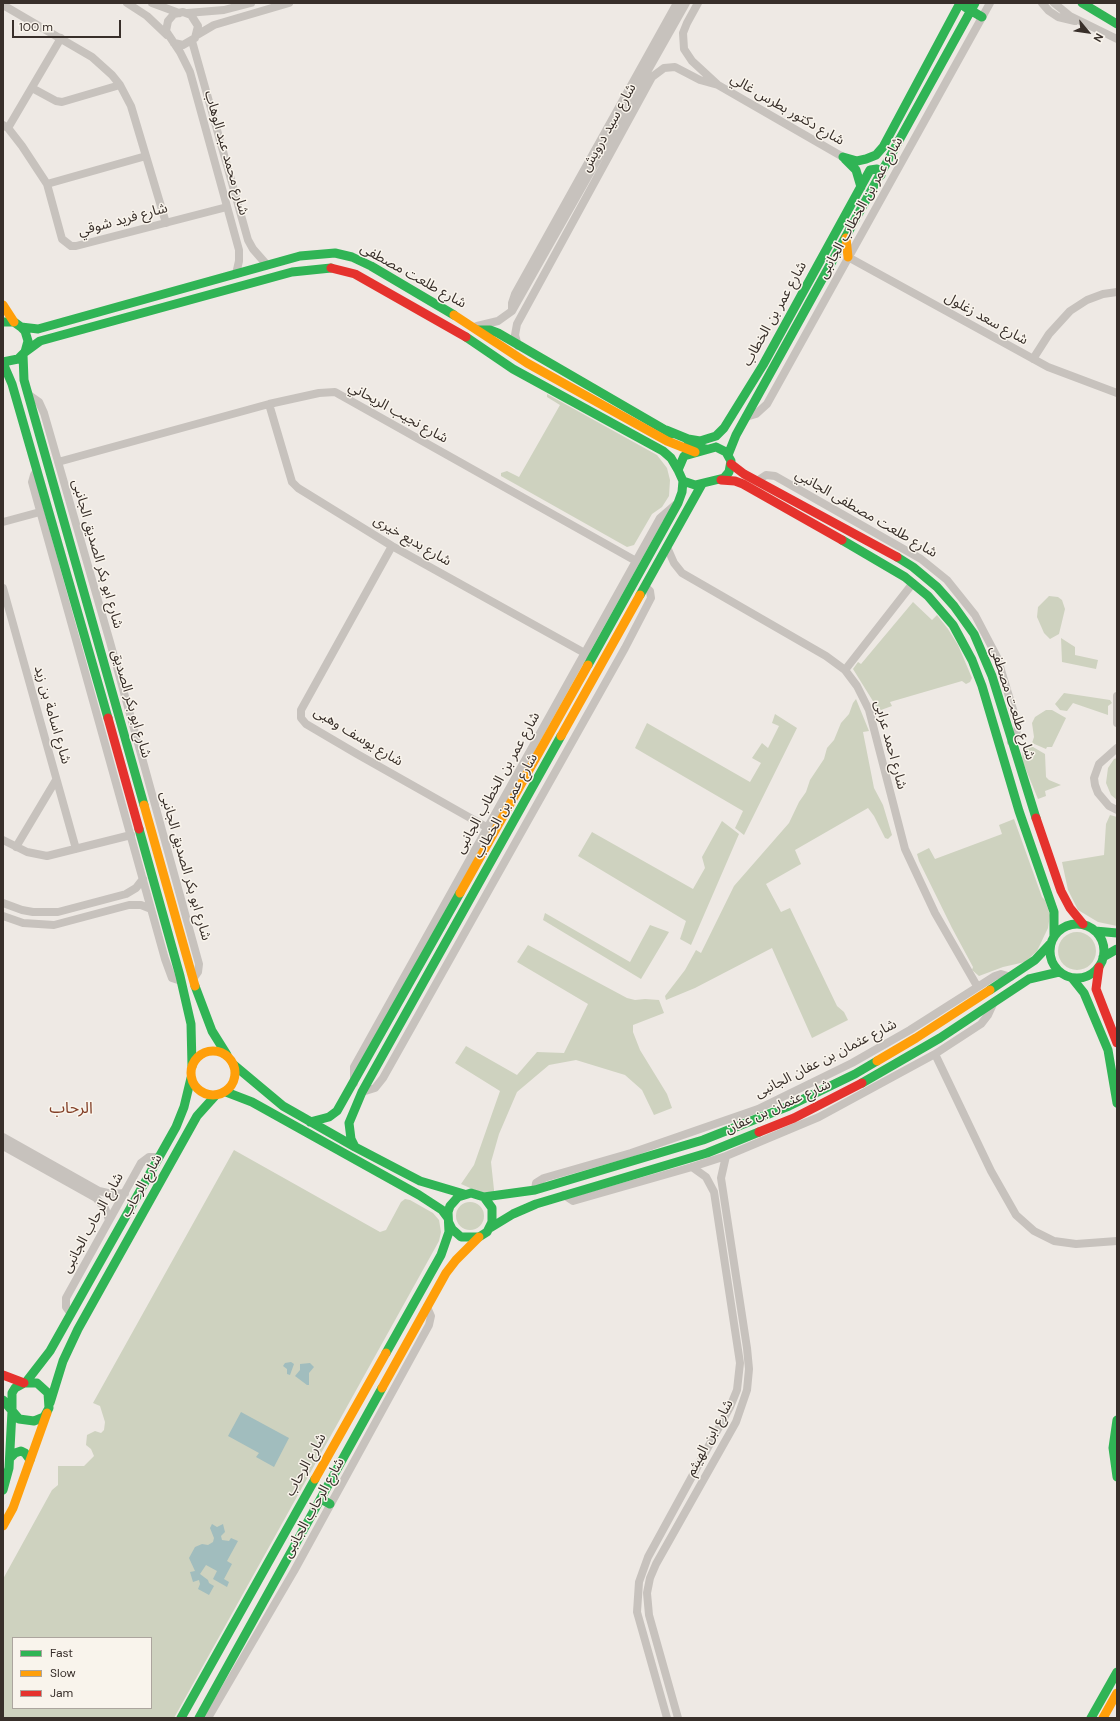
<!DOCTYPE html>
<html>
<head>
<meta charset="utf-8">
<style>
	body { margin:0 }
	#map { position:relative; width:1120px; height:1721px; overflow:hidden; background:#eee9e4; font-family:"DM Sans",sans-serif }
	canvas { display:block }
	.frame { position:absolute; inset:0; border:4px solid #382f2a; pointer-events:none }
	.legend { position:absolute; left:12px; top:1637px; width:140px; height:72px; box-sizing:border-box; background:#f9f4ec; border:1px solid #aca59e; margin:0; padding:5px 7px; list-style:none; font-size:12px; color:#382f2a }
	.legend li { display:flex; align-items:center; gap:8px; height:20px }
	.legend b { width:20px; border:1px solid #aca59e }
	.north { position:absolute; left:1068px; top:12px; width:40px; height:40px; -webkit-text-stroke:3px #f9f4ec; paint-order:stroke; rotate:119deg; font-size:11px; font-weight:700; line-height:16px; text-align:center; color:#382f2a }
	.north::after { content:''; display:block; margin:auto; width:14px; height:18px; background:#382f2a; clip-path:polygon(50% 0,100% 100%,50% 72%,0 100%) }
	.scale { position:absolute; left:12px; top:20px; width:109px; height:18px; box-sizing:border-box; border:2px solid #382f2a; border-top:0; padding-left:5px; font-size:12px; line-height:14px; white-space:nowrap; color:#382f2a; -webkit-text-stroke:3px #f9f4ec; paint-order:stroke }
</style>
</head>
<body>
<div id="map">
<canvas width="1120" height="1721"></canvas>
<div class="frame"></div>
<ul class="legend">
<li><b style="height:5px;background:#30b455"></b>Fast</li>
<li><b style="height:5px;background:#ff9f0a"></b>Slow</li>
<li><b style="height:5px;background:#e5322d"></b>Jam</li>
</ul>
<div class="north">N</div>
<div class="scale">100 m</div>
</div>
<script>
const ctx = document.querySelector('canvas').getContext('2d');
ctx.lineJoin = 'round';
function fillPath(path, color) { ctx.fillStyle = color; ctx.fill(path, 'evenodd'); }
const shape = rows => new Path2D(rows.map(r => 'M' + r).join(''));
function stroke(path, color, width, dash) { ctx.strokeStyle = color; ctx.lineWidth = width; ctx.lineCap = dash ? 'butt' : 'round'; ctx.setLineDash(dash || []); ctx.stroke(path); }
function label(font, color, halo, rows, align = 'center') {
  ctx.font = font + ' "DM Sans","Noto Sans Arabic",sans-serif'; ctx.lineWidth = 3; ctx.setLineDash([]); ctx.textBaseline = 'middle'; ctx.strokeStyle = halo; ctx.fillStyle = color; for (const [text, x, y, turn = 0] of rows) {
    ctx.save(); ctx.translate(x, y); ctx.rotate((+turn || 0) * Math.PI / 180); ctx.textAlign = isNaN(turn) ? turn : align; if (halo) ctx.strokeText(text, 0, 0); ctx.fillText(text, 0, 0); ctx.restore();
  }
}
const green = shape([
	[547,394,657,455,667,468,670,480,669,496,662,507,652,514,634,545,627,547,501,476,501,473,507,471,519,477,560,405,547,397],
	[1049,596,1058,597,1062,600,1065,609,1059,634,1050,639,1044,633,1037,617,1038,607],
	[913,602,932,620,937,615,948,629,958,645,972,678,970,682,966,684,962,681,890,702,892,706,881,710,876,706,853,669,858,662,861,664],
	[1061,638,1075,647,1075,655,1098,660,1096,669,1062,662],
	[1064,693,1110,700,1112,703,1108,706,1108,715,1073,703,1067,711,1060,710,1055,704],
	[856,699,869,731,863,732,874,788,883,805,892,835,888,839,885,838,874,816,868,808,795,850,801,864,766,884,781,912,790,908,837,1006,844,1012,848,1020,812,1038,772,948,695,988,666,1000,665,996,685,970,696,950,701,953,734,886,789,823,799,802,806,792,810,780,824,759,827,748,834,740,841,723,849,714,853,703],
	[1046,710,1052,710,1066,718,1052,747,1047,747,1046,749,1032,743,1034,737,1032,723,1035,717],
	[775,714,797,728,744,835,735,828,743,811,635,748,647,723,750,782,761,763,752,758,762,743,768,748,779,726,772,723],
	[1023,746,1033,747,1045,754,1046,777,1049,780,1061,785,1045,791,1046,796,1038,799,1022,760],
	[1117,758,1117,800,1111,795,1106,783,1108,768,1114,759],
	[1110,815,1117,817,1117,926,1098,922,1078,910,1068,890,1062,862,1104,855,1106,824],
	[1014,819,1042,897,1045,900,1050,915,1048,928,1037,951,1025,962,1003,967,979,976,972,970,973,967,952,928,919,861,917,854,929,848,935,859,1002,834,999,825],
	[722,821,739,834,691,945,680,939,686,921,578,856,592,832,693,889,705,868,702,857],
	[545,913,630,962,650,925,669,932,641,979,543,920],
	'1058 951a19 19 0 1 1 38 0a19 19 0 1 1-38 0Z',
	[528,945,627,998,635,1000,645,999,659,1000,664,1013,633,1025,633,1032,640,1050,667,1094,672,1108,654,1115,642,1090,625,1075,576,1060,549,1065,517,1092,499,1134,491,1162,495,1199,461,1184,474,1165,500,1091,455,1063,466,1046,517,1075,537,1052,564,1053,588,1004,517,962],
	[234,1150,380,1232,386,1230,401,1202,405,1199,410,1200,433,1213,439,1220,441,1232,439,1241,174,1718,3,1718,3,1579,52,1490,58,1485,58,1466,84,1466,94,1456,91,1449,86,1445,87,1435,95,1431,101,1433,104,1430,105,1422,100,1406,93,1403],
	[13,1638,151,1638,151,1708,13,1708],
	'456 1216a14 14 0 1 1 28 0a14 14 0 1 1-28 0Z'
]);
const water = shape([
	[291,1362,294,1364,290,1375,287,1374,287,1369,283,1366,285,1363],
	[310,1363,314,1367,309,1373,309,1385,307,1385,295,1376,300,1370,300,1364],
	[241,1412,289,1438,274,1467,256,1457,259,1453,228,1436],
	[212,1524,217,1527,223,1524,225,1532,221,1536,222,1540,229,1541,231,1538,238,1541,227,1561,232,1564,224,1579,229,1582,227,1587,213,1579,217,1571,206,1565,200,1574,208,1580,209,1583,214,1586,209,1595,198,1589,200,1584,199,1580,193,1582,190,1572,195,1571,189,1558,195,1547,202,1544,208,1545,213,1542,214,1538,210,1528]
]);
const street = shape([
	[127,3,147,16,167,35],
	[152,3,179,13],
	[698,3,687,23,683,33,684,49,692,61,718,85,843,157],
	[1042,3,1049,11,1058,17,1075,21],
	[1054,3,1070,16,1117,39],
	[3,5,92,57,112,75,120,85,131,106,166,223],
	[187,13,224,10,251,3],
	[197,35,214,25,289,3],
	[192,41,248,240,253,249,267,265],
	[174,43,183,45,195,38,198,26,191,15,183,12,174,14,168,21,166,31,180,52,190,72,239,250,239,261,236,274],
	[32,88,56,101,62,102,120,85],
	[3,125,8,128,22,146,47,184,62,239,71,246,76,246,227,207],
	[8,128,61,38],
	[47,184,146,156],
	[848,257,1048,367,1117,393],
	[512,309,512,303,515,294,677,3],
	[477,326,498,321,512,311,686,3],
	[518,346,515,335,517,324,652,77,664,68,675,67,700,80,718,85],
	[1033,359,1049,334,1070,311,1087,300,1103,294,1117,292],
	[29,395,39,402,44,413,110,642,199,964,198,972,193,979],
	[269,404,292,482,298,488,392,546,590,656],
	[746,417,756,414,767,404,990,3],
	[58,462,269,404,319,393,335,392,636,561],
	[37,470,34,475,32,482,165,959,172,978,181,981],
	[757,481,766,475,775,476,907,551,921,559,947,580,975,615,997,657,1018,726,1016,735,1011,742],
	[3,522,40,512],
	[392,546,301,710,301,718,306,724,357,754,488,828],
	[667,547,674,563,682,573,826,656,845,670,857,686,869,710,905,849,935,913,977,986],
	[3,588,76,849],
	[845,670,913,583],
	[1117,696,1117,723],
	[1117,748,1099,764,1094,778,1095,785,1098,793,1109,806,1117,810],
	[3,840,27,852,47,856,131,835],
	[16,847,56,780],
	[3,903,22,910,33,912,58,912,126,894,136,888,143,879],
	[3,916,23,923,54,925,129,905,141,905,151,909],
	[935,1054,991,1171,1016,1215,1034,1231,1054,1241,1076,1244,1117,1241],
	[354,1083,354,1067,660,518,675,505],
	[362,1092,375,1088,383,1078,625,648,651,598,650,591,645,586],
	[3,1137,99,1191,112,1194,125,1193],
	[3,1146,96,1198,105,1208,109,1220],
	[535,1190,536,1183,544,1178,631,1153,758,1109,852,1063,910,1030,995,976,1001,974,1011,977],
	[564,1195,573,1201,692,1167,726,1156,819,1117,935,1054,981,1024,988,1015,993,1004],
	[71,1314,66,1307,66,1298,141,1163,149,1157,159,1157],
	[208,1718,294,1571,429,1325,431,1316,427,1307],
	[667,1718,637,1612,639,1582,648,1557,730,1407,737,1390,740,1363,714,1192,706,1177,692,1167],
	[678,1718,649,1615,647,1593,650,1578,656,1564,736,1422,747,1390,749,1369,747,1348,721,1178,726,1156]
]);
const fast = shape([
	[1082,3,1117,24],
	[965,7,982,17],
	[843,157,857,161,866,159,876,155,883,147,960,3],
	[845,159,856,170,861,187],
	[3,322,14,322,21,327,25,331,28,341,25,352,18,359,3,362],
	[21,327,38,329,300,256,335,253,352,257,371,266,454,315],
	[478,330,490,330,498,333,672,434],
	[466,337,513,369,663,451,671,458,678,470],
	[25,352,40,341,292,272,331,268],
	[23,355,24,380,144,805],
	[3,363,12,384,108,718],
	[666,430,688,439,700,441,716,436,724,428,763,365,870,170,877,169,881,175],
	[688,444,706,449],
	[716,447,726,452,731,461,729,472,724,478,695,485,683,481,678,470,684,456,716,447],
	[728,455,736,435,975,3],
	[842,540,905,577,928,596,953,625,972,660,982,686,1019,811,1054,912,1054,936],
	[897,557,913,567,937,587,954,606,974,634,992,676,1036,818],
	[640,595,702,484],
	[588,665,678,503,682,492,683,481],
	[139,829,180,976,191,1024,192,1066],
	'1050 951a27 27 0 1 1 54 0a27 27 0 1 1-54 0Z',
	[1095,931,1117,933],
	[1103,957,1117,949],
	[1072,978,1084,993,1108,1050,1117,1103],
	[195,986,212,1031,227,1055],
	[990,990,1035,960,1050,944],
	[234,1065,283,1106,355,1147,420,1181,464,1194],
	[862,1083,940,1038,1029,979,1059,972],
	[226,1092,252,1102,419,1195,442,1210,448,1218],
	[310,1122,329,1117,337,1111,460,893],
	[355,1147,351,1139,349,1123,362,1092,561,736],
	[484,1197,535,1190,703,1140,789,1106,855,1074,877,1061],
	[490,1228,513,1214,536,1204,707,1153,759,1132],
	[386,1353,441,1255,449,1232,448,1212,450,1206,458,1197,471,1193,484,1197,492,1208,492,1222,487,1232,479,1237,461,1237,452,1229,449,1223],
	[26,1382,50,1351,176,1127,184,1107,191,1078],
	[3,1400,19,1419,34,1421,44,1417,49,1408,48,1393,37,1383,24,1383,15,1388,12,1393,12,1409],
	[50,1403,63,1361,78,1329,197,1116,215,1096],
	[1117,1420,1113,1448,1117,1477],
	[10,1458,15,1453,21,1451,25,1453,30,1460],
	[3,1490,9,1468,12,1411],
	[321,1499,330,1504],
	[181,1718,315,1479],
	[199,1718,382,1388],
	[1091,1718,1117,1672]
]);
const slow = shape([
	[846,238,848,257],
	[3,305,14,322],
	[454,315,527,363,667,441,695,452],
	[561,736,640,595],
	[144,805,195,986],
	[460,893,588,665],
	'191 1073a22 22 0 1 1 44 0a22 22 0 1 1-44 0Z',
	[877,1061,916,1038,990,990],
	[382,1388,446,1273,456,1260,479,1237],
	[315,1479,386,1353],
	[3,1526,13,1508,47,1413],
	[1103,1718,1117,1693]
]);
const jam = shape([
	[331,268,355,274,466,337],
	[731,464,744,474,897,557],
	[721,480,735,481,743,484,842,540],
	[108,718,139,829],
	[1036,818,1061,891,1070,908,1083,924],
	[1099,967,1096,989,1117,1043],
	[759,1132,794,1118,862,1083],
	[3,1375,24,1383]
]);
const streetNames = [
	["شارع دكتور بطرس غالي",787,110,30],
	["شارع سيد درويش",609,128,-61],
	["شارع محمد عبد الوهاب",226,153,74],
	["شارع عمر بن الخطاب الجانبى",861,208,-61],
	["شارع فريد شوقي",123,220,-15],
	["شارع طلعت مصطفى",413,276,29],
	["شارع عمر بن الخطاب",775,314,-61],
	["شارع سعد زغلول",986,319,29],
	["شارع نجيب الريحاني",398,413,29],
	["شارع طلعت مصطفى الجانبي",866,514,30],
	["شارع بديع خيرى",412,541,30],
	["شارع ابو بكر الصديق الجانبى",97,554,74],
	["شارع طلعت مصطفى",1012,703,72],
	["شارع ابو بكر الصديق",131,704,74],
	["شارع اسامة بن زيد",52,715,74],
	["شارع يوسف وهبى",358,737,31],
	["شارع احمد عرابى",890,745,75],
	["شارع عمر بن الخطاب الجانبى",498,783,-61],
	["شارع عمر بن الخطاب",506,806,-61],
	["شارع ابو بكر الصديق الجانبى",185,866,74],
	["شارع عثمان بن عفان الجانبى",826,1059,-27],
	["شارع عثمان بن عفان",778,1107,-24],
	["شارع الرحاب",142,1186,-61],
	["شارع الرحاب الجانبى",93,1223,-61],
	["شارع ابن الهيثم",710,1438,-62],
	["شارع الرحاب",306,1465,-61],
	["شارع الرحاب الجانبى",314,1508,-61]
];
const quarterNames = [
	["الرحاب",71,1109]
];
fillPath(green, '#ced2bf');
fillPath(water, '#a1bdbe');
stroke(street, '#c7c2bd', 8);
stroke(fast, '#30b455', 9);
stroke(slow, '#ff9f0a', 9);
stroke(jam, '#e5322d', 9);
label('14px', '#382f2a', '#f9f4ec', streetNames);
label('16px', '#834028', '#f9f4ec', quarterNames);
</script>
</body>
</html>
